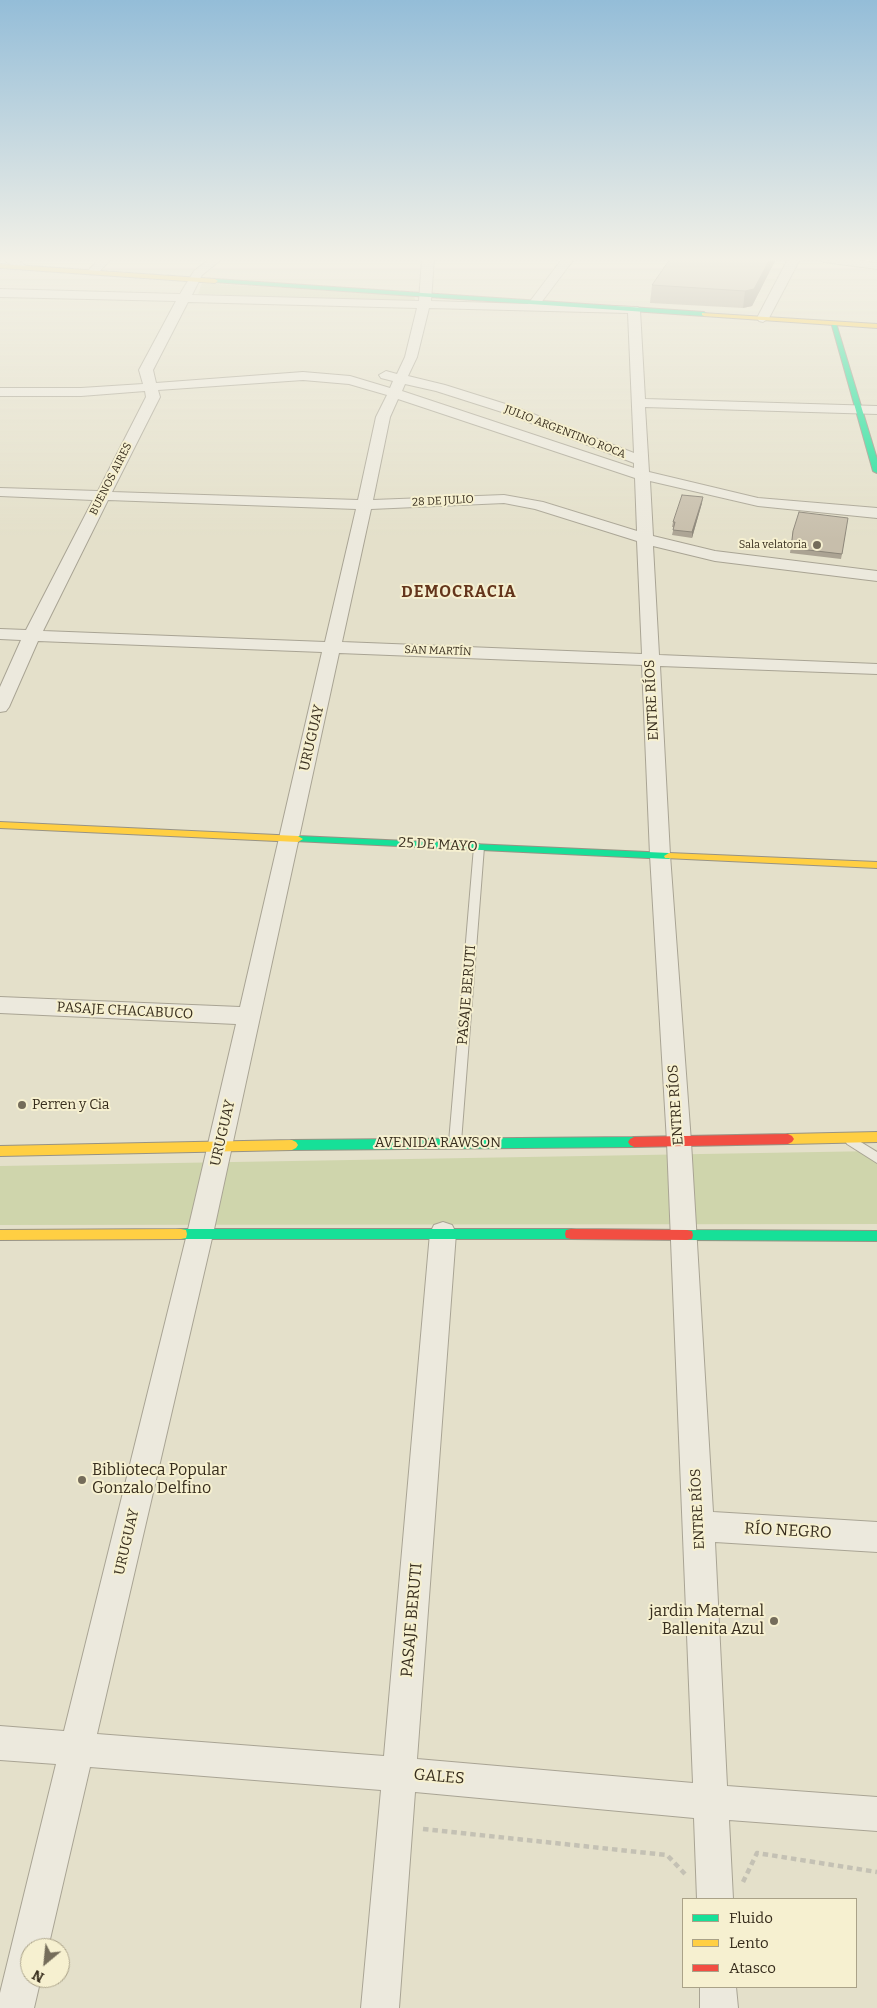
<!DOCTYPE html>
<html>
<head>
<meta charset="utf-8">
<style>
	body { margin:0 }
	#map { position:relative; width:877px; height:2008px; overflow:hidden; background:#e4e0ca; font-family:Bitter,serif }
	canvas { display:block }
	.legend { position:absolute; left:682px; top:1898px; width:175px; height:90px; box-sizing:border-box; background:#f6f0d0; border:1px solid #aaa288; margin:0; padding:6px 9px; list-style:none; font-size:15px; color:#372d1d }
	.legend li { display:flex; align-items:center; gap:10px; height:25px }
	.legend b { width:25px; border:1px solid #aaa288 }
	.north { position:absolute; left:20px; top:1938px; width:50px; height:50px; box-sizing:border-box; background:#f6f0d0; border:1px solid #aaa288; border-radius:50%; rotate:208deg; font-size:14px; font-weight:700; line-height:20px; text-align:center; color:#372d1d }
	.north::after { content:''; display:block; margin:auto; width:18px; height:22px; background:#746c5a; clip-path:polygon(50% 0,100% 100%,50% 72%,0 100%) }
</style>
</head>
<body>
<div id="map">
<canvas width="877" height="2008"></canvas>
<ul class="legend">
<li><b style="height:6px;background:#16e098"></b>Fluido</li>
<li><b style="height:6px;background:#ffcf43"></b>Lento</li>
<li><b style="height:6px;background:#f24e42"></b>Atasco</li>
</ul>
<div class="north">N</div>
</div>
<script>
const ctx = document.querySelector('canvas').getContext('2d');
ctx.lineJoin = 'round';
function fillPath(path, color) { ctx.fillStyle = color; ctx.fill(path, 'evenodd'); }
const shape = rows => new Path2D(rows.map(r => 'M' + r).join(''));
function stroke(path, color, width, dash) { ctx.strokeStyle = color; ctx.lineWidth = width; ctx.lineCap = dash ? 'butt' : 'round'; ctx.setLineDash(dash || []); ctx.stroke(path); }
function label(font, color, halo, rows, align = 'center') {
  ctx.font = font + ' Bitter,serif'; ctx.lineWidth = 4; ctx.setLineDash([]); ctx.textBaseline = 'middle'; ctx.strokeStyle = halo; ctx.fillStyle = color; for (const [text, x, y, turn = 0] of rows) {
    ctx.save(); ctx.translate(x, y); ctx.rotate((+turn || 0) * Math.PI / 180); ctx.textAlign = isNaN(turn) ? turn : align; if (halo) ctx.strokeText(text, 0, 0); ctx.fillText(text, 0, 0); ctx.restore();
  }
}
const green = shape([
	[202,283,414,296,416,302,198,294],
	[877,1151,877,1224,0,1225,0,1166]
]);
const path = shape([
	[423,1829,667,1855,685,1874],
	[743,1882,757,1853,877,1872]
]);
const lane = shape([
	[479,844,484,847,461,1142,459,1145,455,1147,451,1145,449,1142,474,847,479,844],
	[851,1136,877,1152,877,1163,847,1144,845,1141,847,1138,851,1136]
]);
const street = shape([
	[2,259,16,259,28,267,26,269,18,269,2,259],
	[99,259,111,259,97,274,89,274,87,272,99,259],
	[209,259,222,259,202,275,192,295,419,301,422,259,434,259,431,301,528,304,562,259,574,259,540,304,638,307,640,310,645,399,877,406,877,414,645,407,649,472,758,498,877,508,877,518,758,506,650,481,653,536,715,551,877,571,877,581,715,561,653,546,659,655,877,664,877,674,660,666,670,855,691,1142,713,1512,877,1522,877,1552,715,1542,727,1786,877,1797,877,1831,729,1820,733,1899,697,1899,694,1818,415,1792,399,2008,361,2008,381,1790,90,1767,48,1948,30,1948,30,1978,41,1978,34,2008,0,2008,0,1993,56,1764,0,1760,0,1726,64,1731,187,1234,236,1024,0,1013,0,997,240,1007,322,652,38,641,9,707,6,711,0,712,0,687,21,640,0,639,0,629,26,630,93,500,0,496,0,488,98,491,146,397,145,391,81,396,0,396,0,388,81,388,143,384,139,370,176,301,0,297,0,289,180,294,194,271,209,259],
	[188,302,417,308,405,357,397,374,386,371,379,375,381,378,393,381,390,388,350,376,303,372,156,383,153,370,188,302],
	[429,308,628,313,634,453,515,407,445,385,408,376,417,357,429,308],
	[303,380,349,384,387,395,376,417,358,500,112,492,160,397,158,390,303,380],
	[405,384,436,391,505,413,634,463,634,468,402,391,405,384],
	[398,399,635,478,637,531,543,502,504,495,373,500,390,417,398,399],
	[108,500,356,509,325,642,43,631,108,500],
	[504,503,535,509,637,541,642,654,342,642,371,509,504,503],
	[339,653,642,665,650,855,667,1142,693,1783,417,1759,456,1233,452,1225,443,1222,434,1225,430,1233,384,1756,97,1734,213,1234,339,653],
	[788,259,800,259,769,318,763,322,759,321,757,318,788,259],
	[818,259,850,259,877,263,877,269,824,262,818,259],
	[700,1987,736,1987,738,2008,700,2008,700,1987]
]);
const fast = shape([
	[215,279,704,312,707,314,704,316,213,282,213,280,215,279],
	[831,322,836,323,877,459,877,473,873,471,831,322],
	[298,836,669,853,674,856,669,859,294,841,293,839,294,837,298,836],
	[634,1137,638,1139,640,1142,638,1145,634,1147,292,1150,288,1148,286,1145,288,1142,292,1140,634,1137],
	[181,1229,571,1229,576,1230,577,1234,576,1238,571,1239,181,1239,176,1238,175,1234,176,1230,181,1229],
	[687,1230,877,1231,877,1241,687,1240,682,1239,681,1235,682,1231,687,1230]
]);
const slow = shape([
	[0,264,215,279,218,281,215,283,0,268,0,264],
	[702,313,877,324,877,328,704,316,702,315,702,313],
	[0,822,298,836,303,839,298,842,0,828,0,822],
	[669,853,877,862,877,868,665,858,664,856,669,853],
	[877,1132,877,1142,788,1144,784,1142,782,1139,784,1136,788,1134,877,1132],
	[292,1140,296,1142,298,1145,296,1148,292,1150,0,1156,0,1146,292,1140],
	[181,1229,186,1230,187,1234,186,1238,181,1239,0,1240,0,1230,181,1229]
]);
const jam = shape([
	[788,1134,792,1136,794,1139,792,1142,788,1144,634,1147,630,1145,628,1142,630,1139,634,1137,788,1134],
	[571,1229,687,1230,692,1231,693,1235,692,1239,687,1240,571,1239,566,1238,565,1234,566,1230,571,1229]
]);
const wall = shape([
	[670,259,776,259,752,306,743,308,650,303,652,285],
	[702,503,692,538,672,535,674,527,672,527,673,522],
	[793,531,842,554,841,559,790,553]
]);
const shadedWall = shape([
	[770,259,776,259,752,306,743,308,745,291],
	[703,497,702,503,692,538,692,532]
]);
const building = shape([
	[670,259,770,259,754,289,745,291,652,285,670,259],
	[682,495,703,497,692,532,673,530,675,522,673,522,682,495],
	[799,512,848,518,842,554,791,548,793,531,799,512]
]);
const markers = [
	[817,545,5,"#746c5a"],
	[22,1105,5,"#746c5a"],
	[82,1480,5,"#746c5a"],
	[774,1621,5,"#746c5a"]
];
const farStreetnames = [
	["JULIO ARGENTINO ROCA",565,432,21],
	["BUENOS AIRES",111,479,-63],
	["28 DE JULIO",443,501,-3],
	["SAN MARTÍN",438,651,2]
];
const farPoinames = [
	["Sala velatoria",807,545]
];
const streetNames = [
	["ENTRE RÍOS",652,700,-93],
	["URUGUAY",312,738,-77],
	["25 DE MAYO",438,845,3],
	["PASAJE BERUTI",467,995,-85],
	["PASAJE CHACABUCO",125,1011,3],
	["ENTRE RÍOS",676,1105,-94],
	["URUGUAY",223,1133,-77],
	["AVENIDA RAWSON",438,1143],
	["ENTRE RÍOS",698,1509,-93],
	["URUGUAY",127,1542,-77]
];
const poiNames = [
	["Perren y Cia",32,1105]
];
const farDistrictnames = [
	["DEMOCRACIA",459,593]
];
const nearPoinames = [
	["Biblioteca Popular",92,1471],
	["Gonzalo Delfino",92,1489],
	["jardin Maternal",764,1612,"right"],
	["Ballenita Azul",764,1630,"right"]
];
const nearStreetnames = [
	["RÍO NEGRO",788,1531,3],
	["PASAJE BERUTI",412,1620,-85],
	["GALES",439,1777,5]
];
fillPath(green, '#cfd5ac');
stroke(lane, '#a9a494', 2);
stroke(street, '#a9a494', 2);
stroke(fast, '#989384', 2);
stroke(slow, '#989384', 2);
stroke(jam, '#989384', 2);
stroke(path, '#c4c1b4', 4.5, [5.5, 4]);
fillPath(lane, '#ece9dd');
fillPath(street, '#ece9dd');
fillPath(fast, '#16e098');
fillPath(slow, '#ffcf43');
fillPath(jam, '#f24e42');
fillPath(wall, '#aba393');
fillPath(shadedWall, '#8b8578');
fillPath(building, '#c7beab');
stroke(building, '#8b8578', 1);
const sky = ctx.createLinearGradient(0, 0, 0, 540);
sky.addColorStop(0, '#94bdd8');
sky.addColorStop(0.48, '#f3f1e7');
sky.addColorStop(1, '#f3f1e700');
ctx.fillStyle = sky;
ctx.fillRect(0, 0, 877, 540);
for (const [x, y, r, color] of markers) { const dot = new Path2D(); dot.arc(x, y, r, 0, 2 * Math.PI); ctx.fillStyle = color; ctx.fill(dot); stroke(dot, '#f6f0d0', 2); }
label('11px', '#372d1d', '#f6f0d0', farStreetnames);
label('11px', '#372d1d', '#f6f0d0', farPoinames, 'right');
label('14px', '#372d1d', '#f6f0d0', streetNames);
label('14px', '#372d1d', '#f6f0d0', poiNames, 'left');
ctx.letterSpacing = '1px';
label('bold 16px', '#64351b', '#f6f0d0', farDistrictnames);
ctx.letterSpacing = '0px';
label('16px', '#372d1d', '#f6f0d0', nearPoinames, 'left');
label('16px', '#372d1d', '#f6f0d0', nearStreetnames);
</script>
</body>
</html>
